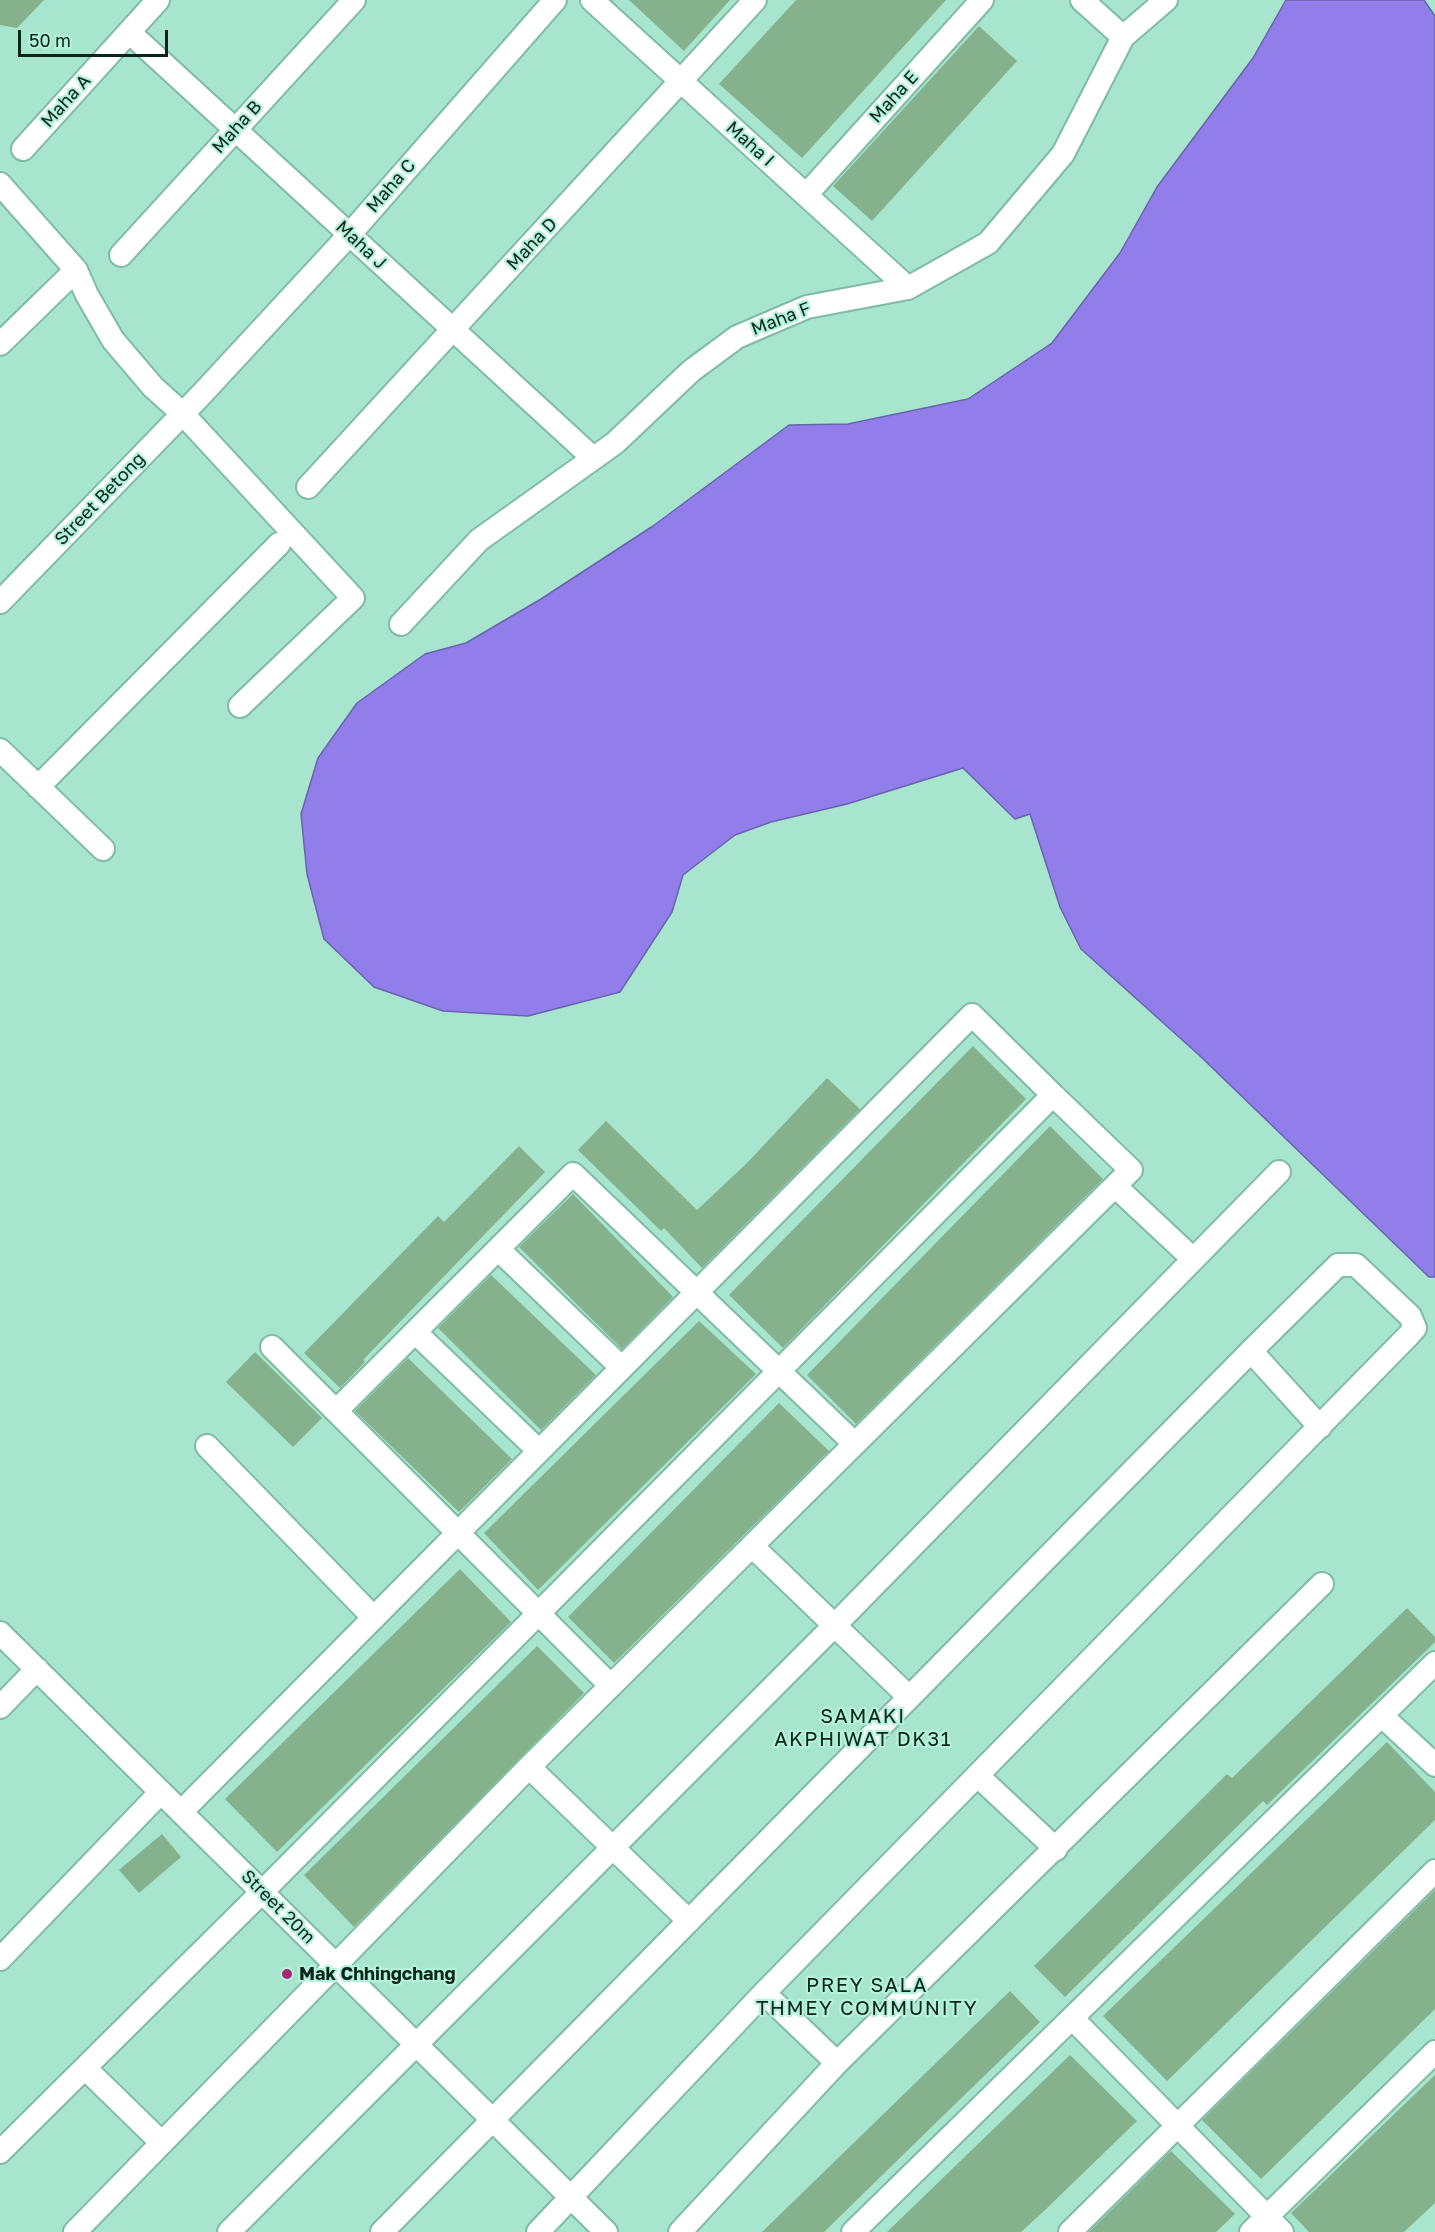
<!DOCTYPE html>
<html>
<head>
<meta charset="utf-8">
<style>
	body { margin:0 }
	#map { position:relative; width:1435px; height:2232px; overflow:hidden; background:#a8e5ce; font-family:"Golos Text",sans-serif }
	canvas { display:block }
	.scale { position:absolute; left:18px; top:30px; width:150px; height:27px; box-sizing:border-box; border:3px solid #0b241c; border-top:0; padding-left:8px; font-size:18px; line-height:21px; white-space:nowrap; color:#0b241c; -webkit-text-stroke:4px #b5f2db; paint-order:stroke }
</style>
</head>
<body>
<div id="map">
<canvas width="1435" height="2232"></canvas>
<div class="scale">50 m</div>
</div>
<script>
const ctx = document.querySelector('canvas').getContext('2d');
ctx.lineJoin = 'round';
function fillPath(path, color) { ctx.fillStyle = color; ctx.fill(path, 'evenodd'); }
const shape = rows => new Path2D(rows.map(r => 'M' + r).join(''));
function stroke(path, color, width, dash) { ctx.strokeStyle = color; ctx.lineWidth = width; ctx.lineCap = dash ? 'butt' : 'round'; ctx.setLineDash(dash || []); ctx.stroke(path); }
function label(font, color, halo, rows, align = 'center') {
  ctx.font = font + ' "Golos Text",sans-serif'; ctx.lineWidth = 4.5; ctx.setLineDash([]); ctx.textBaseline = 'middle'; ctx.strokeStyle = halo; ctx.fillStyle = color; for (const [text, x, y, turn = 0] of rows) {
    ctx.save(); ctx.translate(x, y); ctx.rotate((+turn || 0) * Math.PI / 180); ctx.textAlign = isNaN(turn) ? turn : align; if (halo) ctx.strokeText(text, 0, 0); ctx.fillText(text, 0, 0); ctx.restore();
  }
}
const water = shape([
	[1286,0,1424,0,1435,16,1435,1277,1429,1277,1199,1055,1081,949,1060,907,1030,814,1015,819,963,768,847,804,771,822,735,835,683,875,672,912,620,992,528,1016,443,1011,374,987,324,939,307,874,301,814,318,758,357,703,425,654,466,643,541,599,653,526,789,425,848,424,968,399,1052,343,1120,253,1157,187,1253,58,1286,0]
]);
const building = shape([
	[0,0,44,0,17,28,0,25],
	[629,0,730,0,684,51],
	[796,0,946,0,802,158,719,84],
	[979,26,1017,61,872,221,833,186],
	[973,1046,1026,1099,783,1348,729,1295],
	[827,1078,860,1109,702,1268,664,1228,661,1231,578,1150,606,1121,697,1210,747,1163],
	[1050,1126,1103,1179,856,1424,807,1375],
	[519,1146,545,1172,363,1360,365,1362,340,1388,304,1353,438,1216,444,1222],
	[573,1194,673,1297,622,1349,519,1247],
	[491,1275,596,1375,541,1430,438,1328],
	[699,1321,756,1374,538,1590,484,1533],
	[255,1352,322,1418,293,1447,226,1382],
	[408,1358,512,1459,459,1512,355,1411],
	[779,1403,829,1451,614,1663,568,1617],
	[460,1569,511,1622,277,1852,225,1799],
	[1407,1608,1435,1637,1435,1642,1267,1805,1263,1801,1065,1997,1034,1966,1227,1774,1232,1778],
	[537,1646,584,1693,354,1927,304,1875],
	[1387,1742,1435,1792,1435,1820,1167,2081,1103,2016],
	[162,1834,181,1857,139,1893,119,1870],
	[1435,1890,1435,2009,1261,2179,1202,2120],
	[1010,1991,1040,2022,949,2110,824,2232,762,2232],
	[1070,2055,1137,2121,1045,2210,1021,2232,887,2232],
	[1435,2075,1435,2203,1404,2232,1309,2232,1291,2213],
	[1171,2151,1235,2214,1216,2232,1089,2232]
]);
const minor = shape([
	[592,0,908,288],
	[1082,0,1123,37],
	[129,32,593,458],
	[23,149,158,0],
	[0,184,76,270,87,295,113,340,153,387,183,414,353,598,240,706],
	[806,195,982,0],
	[121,255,354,0],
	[0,344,76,270],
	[308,487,755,0],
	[0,602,200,396,350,234,555,0],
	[401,624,479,540,615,443,691,371,737,337,807,307,908,288,988,243,1063,154,1123,37,1166,0],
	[0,750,103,849],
	[38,787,279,544],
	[1115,1186,1193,1259],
	[498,1249,622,1368],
	[415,1332,539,1451],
	[272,1347,611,1686],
	[1251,1351,1320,1427],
	[336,1411,573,1174,855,1444],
	[207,1446,374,1618],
	[752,1546,909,1697],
	[0,1633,606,2232],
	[0,1707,37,1669],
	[1382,1716,1435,1765],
	[529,1767,688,1920],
	[978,1776,1056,1849],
	[0,1959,161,1792],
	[764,1993,837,2063],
	[1072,2018,1282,2232],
	[85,2068,162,2143],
	[0,2152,262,1892,1053,1095,972,1015,181,1812],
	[75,2232,529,1767,1131,1170,1053,1095],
	[229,2232,834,1626,1279,1172],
	[382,2232,1251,1351,1338,1265,1356,1265,1410,1316,1415,1328,1408,1336,764,1993,538,2232],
	[680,2232,837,2063,1322,1584],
	[853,2232,1435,1663],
	[1070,2232,1435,1871],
	[1251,2232,1435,2052]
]);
const markers = [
	[287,1974,6,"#a92874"]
];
const streetNames = [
	["Maha E",894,97,-48],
	["Maha A",66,101,-48],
	["Maha B",237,127,-48],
	["Maha I",750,144,42],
	["Maha C",391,186,-49],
	["Maha D",532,244,-47],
	["Maha J",361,245,43],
	["Maha F",781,319,-21],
	["Street Betong",100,499,-46],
	["Street 20m",278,1907,45]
];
const poiNames = [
	["Mak Chhingchang",299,1974]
];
const neighbourhoodNames = [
	["SAMAKI",863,1717],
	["AKPHIWAT DK31",863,1740],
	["PREY SALA",867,1986],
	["THMEY COMMUNITY",867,2009]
];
fillPath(water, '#917eeb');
stroke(water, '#6963ad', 1.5);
fillPath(building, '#85b18d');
stroke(minor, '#7fbba5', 26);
stroke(minor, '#fff', 22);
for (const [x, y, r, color] of markers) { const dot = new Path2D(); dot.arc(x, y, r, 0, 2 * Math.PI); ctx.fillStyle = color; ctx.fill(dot); stroke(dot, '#b5f2db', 2); }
label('18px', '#0b241c', '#b5f2db', streetNames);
label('bold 18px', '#0b241c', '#b5f2db', poiNames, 'left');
ctx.letterSpacing = '1.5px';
label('20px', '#0b241c', '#b5f2db', neighbourhoodNames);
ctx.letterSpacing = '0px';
</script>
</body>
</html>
